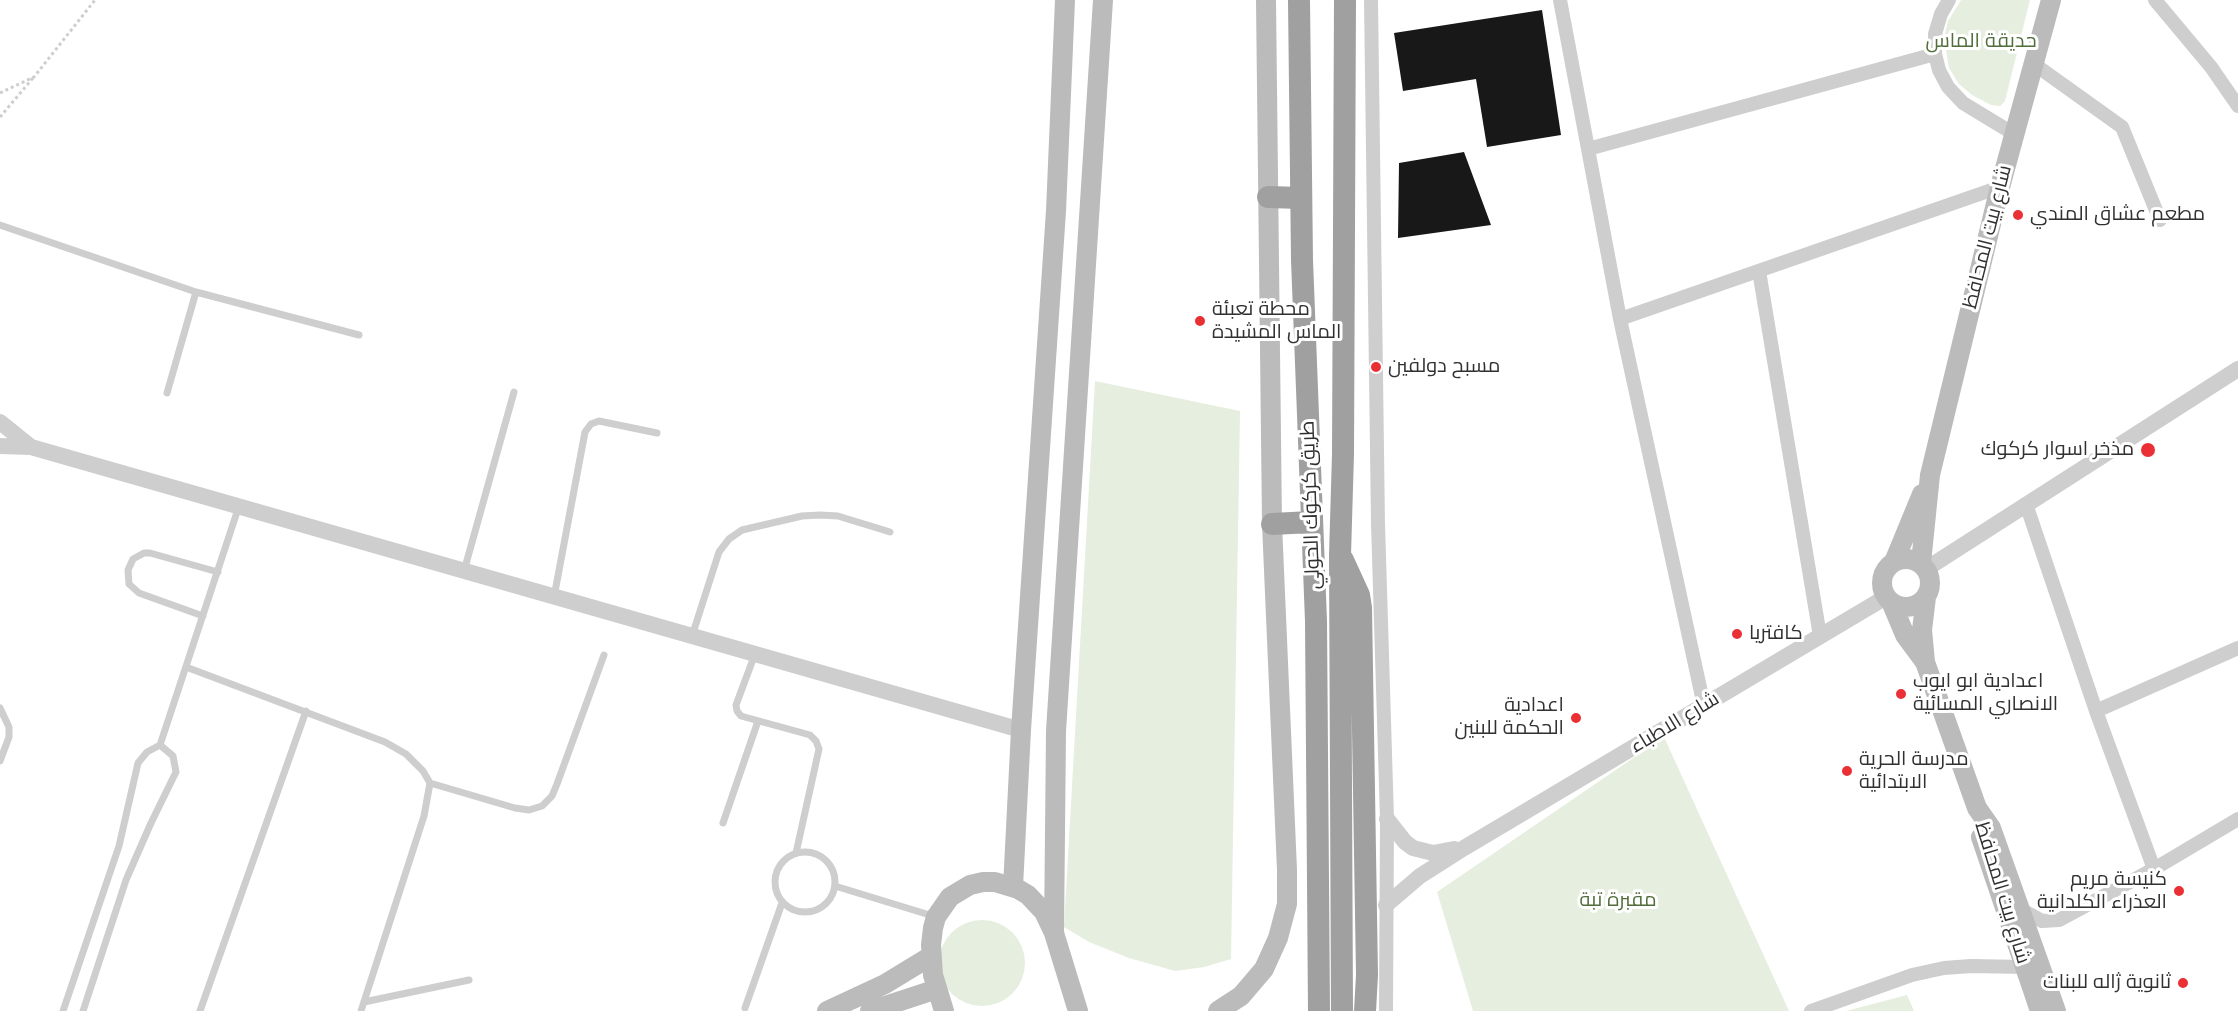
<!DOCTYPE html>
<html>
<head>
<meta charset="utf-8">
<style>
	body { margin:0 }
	canvas { display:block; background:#fff }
</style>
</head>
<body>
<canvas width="2238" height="1011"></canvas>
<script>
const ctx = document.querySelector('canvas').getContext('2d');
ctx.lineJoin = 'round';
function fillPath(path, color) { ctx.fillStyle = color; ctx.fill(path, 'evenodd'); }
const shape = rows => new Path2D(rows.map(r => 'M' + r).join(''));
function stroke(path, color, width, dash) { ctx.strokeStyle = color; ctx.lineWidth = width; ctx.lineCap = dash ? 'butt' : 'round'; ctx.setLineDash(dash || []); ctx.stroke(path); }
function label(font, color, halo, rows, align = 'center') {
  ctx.font = font + ' "Space Grotesk",Cairo,sans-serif'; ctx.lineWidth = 6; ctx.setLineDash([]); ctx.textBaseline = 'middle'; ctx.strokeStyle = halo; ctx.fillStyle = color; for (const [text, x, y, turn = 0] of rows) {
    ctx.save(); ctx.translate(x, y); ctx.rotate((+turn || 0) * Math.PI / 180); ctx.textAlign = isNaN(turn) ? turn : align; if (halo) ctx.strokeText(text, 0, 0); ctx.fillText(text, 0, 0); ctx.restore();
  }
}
const green = shape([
	[1961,0,2030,0,2005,101,2000,106,1991,105,1972,95,1959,84,1949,68,1944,38,1948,21],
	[1095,381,1240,411,1231,959,1204,967,1175,971,1129,958,1089,942,1064,927],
	[1664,737,1789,1011,1473,1011,1437,892],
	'939 963a43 43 0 1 1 86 0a43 43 0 1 1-86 0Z',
	[1907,995,1914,1011,1846,1011]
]);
const building = shape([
	[1542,10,1561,135,1487,147,1476,79,1403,91,1394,33],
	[1464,152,1491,225,1398,238,1399,163]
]);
const path = shape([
	[0,93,34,77,95,0],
	[0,117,33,78]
]);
const service = shape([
	[0,225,196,292,359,335],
	[167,393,196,292],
	[464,571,514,392],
	[554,597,585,432,591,424,599,421,657,433],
	[203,616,139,593,129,584,128,570,133,559,144,553,150,553,218,572],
	[692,636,719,552,729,539,742,530,802,516,820,515,838,516,890,532],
	[755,654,736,705,737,711,741,716,810,735,816,741,819,749,796,853],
	[186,667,385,742,406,754,423,771,430,783,424,816,361,1011],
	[0,708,9,727,9,737,0,761],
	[160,745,239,506],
	[430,783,515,808,529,810,542,806,552,796,557,784,604,655],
	[723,823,758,721],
	'775 882a30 30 0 1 1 60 0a30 30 0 1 1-60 0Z',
	[835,886,933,916],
	[364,1002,469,980],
	[745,1008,782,903],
	[63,1011,119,846,138,763,147,752,160,745,173,756,176,772,151,823,126,880,83,1011],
	[200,1011,306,711]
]);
const minor = shape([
	[1371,0,1378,524,1387,819,1386,1011],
	[1560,0,1620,319,1704,706],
	[1949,0,1941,14,1935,34,1935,54,1939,70,1948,87,1963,103,2014,134],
	[2155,0,2211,67,2238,106],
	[2034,64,2122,127,2160,220],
	[1588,149,1935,54],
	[1759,271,1820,636],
	[1620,319,2000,187],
	[2026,504,2096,711,2154,869],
	[2096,711,2238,648],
	[2020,909,2042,921,2059,920,2154,869,2238,819],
	[1811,1011,1912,975,1944,968,1971,966,2025,967]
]);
const tertiary = shape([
	[0,422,31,447],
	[0,446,31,447,1021,730],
	[1926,569,2238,369],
	[1387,819,1405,842,1413,848,1433,853,1454,849],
	[1386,905,1420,876,1464,848,1886,597]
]);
const secondary = shape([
	'1882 583a24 24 0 1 1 48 0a24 24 0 1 1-48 0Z',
	[1894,562,1922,494],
	[1921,563,1930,475,2000,187,2051,0],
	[1926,597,1922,630,1925,662,1977,808,1991,828,2056,1011],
	[1892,604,1905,635,1925,662],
	[1981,837,2040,1011],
	[1013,887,1021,730,1056,211,1065,0],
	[1054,933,1056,731,1103,0],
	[827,1011,885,984,931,956],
	[870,1011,937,989],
	[944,1011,933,975,931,945,933,928,936,917,950,897,970,885,983,882,995,882,1018,889,1028,895,1044,912,1054,933,1078,1011],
	[1218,1011,1241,996,1264,969,1278,938,1287,904,1287,870,1272,524,1266,0]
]);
const trunk = shape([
	[1299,0,1302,260,1316,621,1319,1011],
	[1268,197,1301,198],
	[1272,524,1311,522],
	[1343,560,1359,595,1361,608,1367,975,1365,1011],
	[1342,1011,1340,555,1343,454,1345,0]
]);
const markers = [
	[2018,215,6,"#ea3035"],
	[1200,321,6,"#ea3035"],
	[1376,367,6,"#ea3035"],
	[2148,450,8,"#ea3035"],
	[1737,634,6,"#ea3035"],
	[1901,694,6,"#ea3035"],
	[1576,718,6,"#ea3035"],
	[1847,771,6,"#ea3035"],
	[2179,891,6,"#ea3035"],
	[2183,983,6,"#ea3035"]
];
const parkNames = [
	["حديقة الماس",1981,42],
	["مقبرة تبة",1618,901]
];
const poiNames = [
	["مطعم عشاق المندي",2030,215],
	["محطة تعبئة",1212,310],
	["الماس المشيدة",1212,333],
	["مسبح دولفين",1388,367],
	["مذخر اسوار كركوك",2134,450,"right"],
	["کافتریا",1749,634],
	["اعدادية ابو ايوب",1913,682],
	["الانصاري المسائية",1913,705],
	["اعدادية",1564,706,"right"],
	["الحكمة للبنين",1564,729,"right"],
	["مدرسة الحرية",1859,760],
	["الابتدائية",1859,783],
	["كنيسة مريم",2167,880,"right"],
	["العذراء الكلدانية",2167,903,"right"],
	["ثانوية ژاله للبنات",2171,983,"right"]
];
const streetNames = [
	["شارع بيت المحافظ",1988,237,-76],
	["طريق كركوك الحولي",1311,505,-92],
	["شارع الاطباء",1675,723,-31],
	["شارع بيت المحافظ",2002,893,73]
];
fillPath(green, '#e6eedf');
fillPath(building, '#181818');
stroke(path, '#cecece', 3, [3, 3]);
stroke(service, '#cecece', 7);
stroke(minor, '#cecece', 14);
stroke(tertiary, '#cecece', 16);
stroke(secondary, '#bbb', 20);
stroke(trunk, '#a0a0a0', 22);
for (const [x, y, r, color] of markers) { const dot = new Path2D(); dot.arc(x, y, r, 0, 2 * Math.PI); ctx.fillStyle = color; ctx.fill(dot); stroke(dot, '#fff', 2); }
label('20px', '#516e3c', '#fff', parkNames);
label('20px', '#313131', '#fff', poiNames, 'left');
label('20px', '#313131', '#fff', streetNames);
</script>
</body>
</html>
